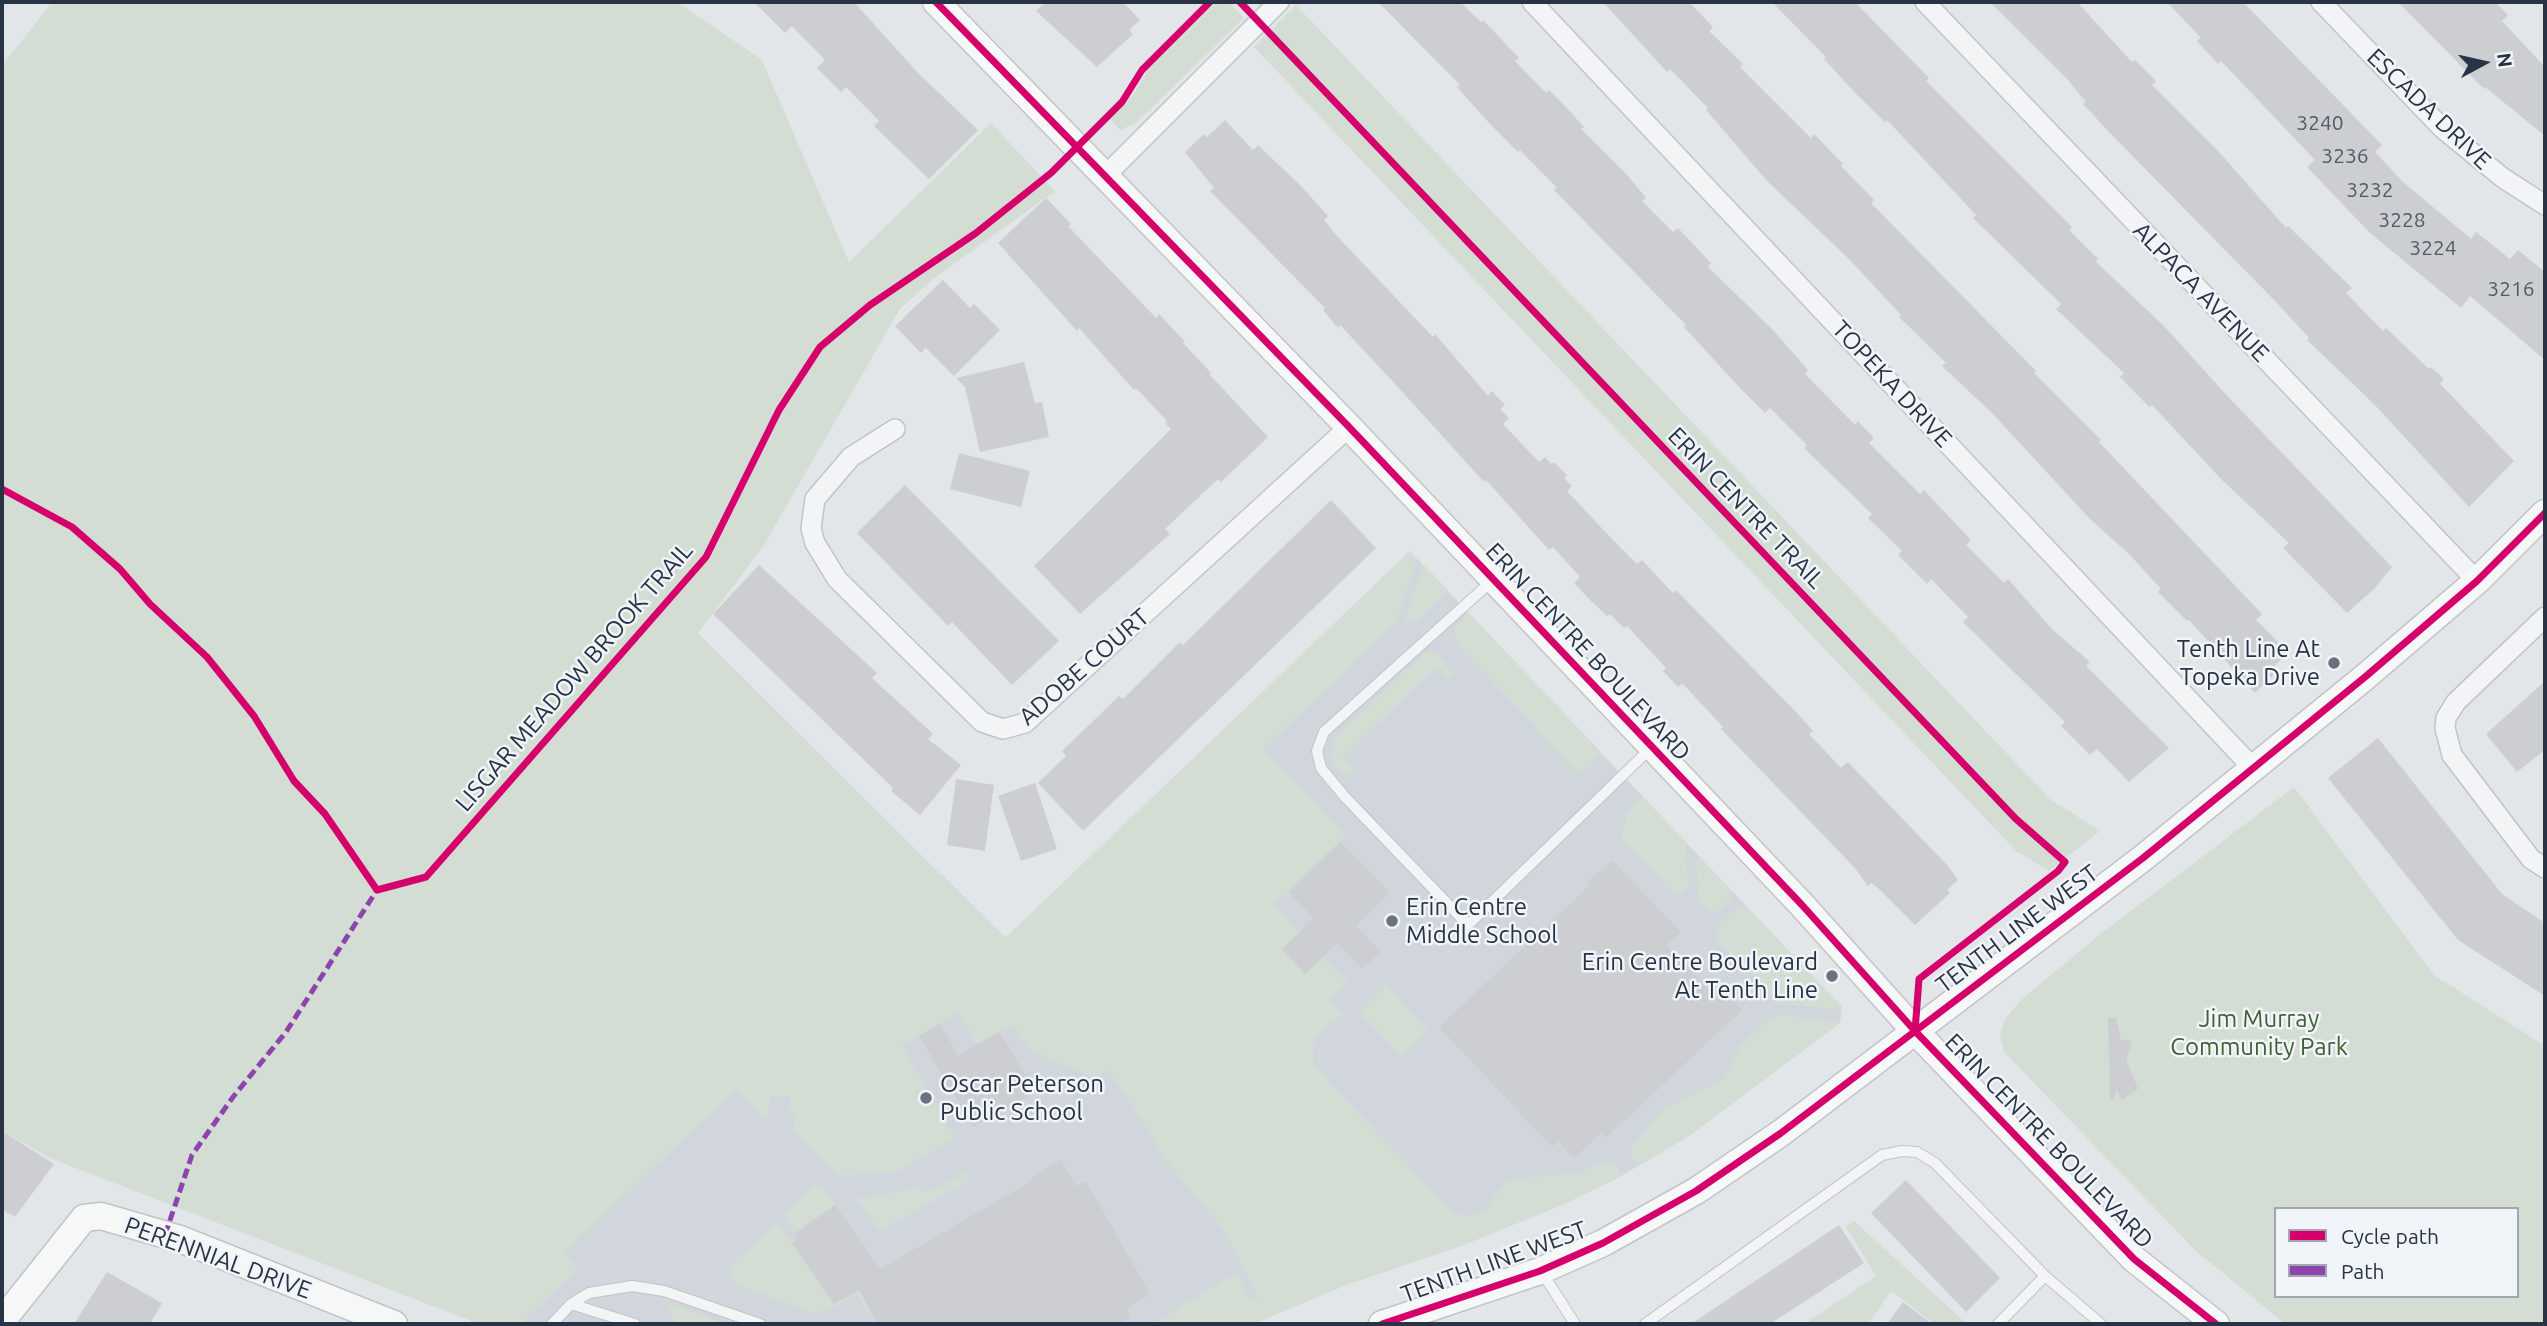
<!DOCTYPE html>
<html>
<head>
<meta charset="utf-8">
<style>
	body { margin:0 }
	#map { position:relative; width:2547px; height:1326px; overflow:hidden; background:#e3e6e9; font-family:Ubuntu,sans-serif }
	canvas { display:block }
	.frame { position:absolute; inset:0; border:4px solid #283345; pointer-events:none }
	.legend { position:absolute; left:2274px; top:1207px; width:245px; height:91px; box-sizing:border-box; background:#f1f4f8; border:2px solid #a1a7b0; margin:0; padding:9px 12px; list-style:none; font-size:21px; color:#283345 }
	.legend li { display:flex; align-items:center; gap:14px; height:35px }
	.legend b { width:35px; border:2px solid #a1a7b0 }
	.north { position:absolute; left:2449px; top:28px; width:70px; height:70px; -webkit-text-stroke:5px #f1f4f8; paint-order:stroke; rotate:82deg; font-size:19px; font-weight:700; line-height:28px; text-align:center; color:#283345 }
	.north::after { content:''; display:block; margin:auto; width:24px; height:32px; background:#283345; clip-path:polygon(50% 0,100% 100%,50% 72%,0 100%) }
</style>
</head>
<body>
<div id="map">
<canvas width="2547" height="1326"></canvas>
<div class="frame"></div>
<ul class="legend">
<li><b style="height:9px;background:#d6006c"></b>Cycle path</li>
<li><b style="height:9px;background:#8e44ad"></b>Path</li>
</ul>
<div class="north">N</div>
</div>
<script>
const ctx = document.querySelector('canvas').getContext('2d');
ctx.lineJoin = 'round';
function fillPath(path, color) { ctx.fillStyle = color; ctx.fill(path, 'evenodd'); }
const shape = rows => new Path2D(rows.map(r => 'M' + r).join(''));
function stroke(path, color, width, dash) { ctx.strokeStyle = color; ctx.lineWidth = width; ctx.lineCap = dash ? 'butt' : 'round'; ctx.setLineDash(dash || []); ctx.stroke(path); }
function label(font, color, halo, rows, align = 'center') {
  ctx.font = font + ' Ubuntu,sans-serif'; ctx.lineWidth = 5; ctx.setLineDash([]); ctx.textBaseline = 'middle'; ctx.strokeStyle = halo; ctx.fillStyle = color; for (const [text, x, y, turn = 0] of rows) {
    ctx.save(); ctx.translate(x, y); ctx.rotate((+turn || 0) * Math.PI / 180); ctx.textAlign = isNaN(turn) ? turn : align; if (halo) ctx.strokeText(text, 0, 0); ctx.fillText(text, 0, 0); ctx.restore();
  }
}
const built = shape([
	[1410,551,1842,1007,1840,1023,1689,1136,1616,1179,1562,1205,1461,1246,1346,1285,1253,1324,479,1324,471,1321,940,873,1006,938]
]);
const green = shape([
	[52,2,677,2,762,60,849,262,991,123,1055,191,933,279,900,309,764,545,698,633,1005,938,1410,551,1417,559,1396,623,1263,749,1346,836,1274,905,1299,933,1282,950,1305,973,1322,957,1348,983,1329,1001,1342,1014,1317,1037,1313,1047,1313,1065,1454,1213,1464,1216,1476,1214,1486,1208,1503,1185,1514,1178,1579,1174,1601,1161,1619,1167,1619,1177,1562,1205,1461,1246,1346,1285,1253,1324,1154,1324,1236,1272,1251,1300,1258,1297,1225,1232,1165,1159,1141,1117,1106,1069,1092,1078,1028,1049,1013,1024,977,1044,958,1012,902,1046,955,1138,895,1172,838,1176,794,1131,795,1112,789,1111,790,1096,770,1096,767,1115,763,1117,735,1090,564,1252,578,1269,520,1324,479,1324,52,1159,2,1131,2,66],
	[1217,2,1228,2,1244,18,1136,123,1120,130,1110,119,1133,95,1147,71],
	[1296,5,2050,799,2100,831,2049,871,2016,851,1254,47],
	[1424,565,1447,589,1445,594,1419,620,1404,620],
	[1469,613,1602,753,1581,775,1459,646,1454,633,1456,625],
	[1427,651,1436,653,1454,675,1448,678,1437,667,1342,757,1352,768,1352,772,1345,775,1335,765,1332,753,1335,737],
	[2294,787,2434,975,2545,1046,2545,1324,2285,1324,2195,1250,2004,1052,2000,1036,2005,1019,2022,999,2103,932],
	[2276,1209,2517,1209,2517,1296,2276,1296],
	[1643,797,1686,842,1688,887,1680,894,1673,893,1622,839,1627,812],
	[1699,856,1732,891,1731,898,1720,911,1709,911,1698,900,1696,859],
	[1745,905,1842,1007,1842,1009,1781,1004,1717,941,1717,927,1738,907],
	[1386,986,1428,1031,1401,1056,1359,1012],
	[1785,1015,1840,1023,1689,1136,1641,1164,1633,1161,1630,1148,1663,1110,1724,1079,1740,1046,1771,1018],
	[965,1172,969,1180,880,1231,857,1199,918,1188,928,1193],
	[816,1185,823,1186,835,1205,794,1234,785,1214],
	[1854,1221,1967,1324,1934,1324,1894,1293,1890,1293,1868,1324,1804,1324,1876,1276,1846,1227],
	[775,1224,780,1226,834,1304,859,1290,871,1313,869,1315,857,1294,829,1310,809,1312,736,1284,731,1272,734,1262],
	[671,1304,725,1324,676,1324,667,1309]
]);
const building = shape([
	[754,2,854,2,918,73,978,130,929,179,874,126,879,121,846,87,841,92,817,68,825,60,792,26,785,33],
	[1045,2,1123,2,1140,20,1129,30,1133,34,1097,67,1036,11],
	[1378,2,1460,2,1481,22,1483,20,1519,58,1515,61,1546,93,1549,90,1565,106,1584,127,1581,129,1628,176,1646,198,1642,201,1673,232,1678,228,1711,263,1708,267,1773,330,1808,370,1805,374,1855,425,1858,421,1874,438,1869,443,1920,494,1924,490,1939,506,1971,540,1966,545,2004,583,2008,579,2052,629,2090,662,2086,666,2169,748,2129,782,2097,749,2090,755,2061,726,2065,722,1963,622,1968,617,1931,579,1927,584,1898,555,1902,551,1868,518,1872,514,1804,448,1807,445,1770,408,1765,413,1740,388,1684,327,1686,325,1554,190,1557,188,1520,150,1518,152,1489,123,1457,87,1460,85],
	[1603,2,1689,2,1713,27,1709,31,1743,64,1740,67,1811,138,1814,134,1843,164,1841,166,1874,200,1871,203,2036,371,2034,373,2101,440,2099,442,2262,614,2256,620,2288,652,2271,670,2275,673,2255,693,2189,620,2187,621,2158,592,2161,589,2129,554,2089,518,1993,414,1942,366,1946,363,1899,317,1901,315,1849,259,1767,181,1706,110,1708,108,1670,69,1667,72],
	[1772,2,1855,2,1929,78,1926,81,2072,227,2069,230,2098,259,2096,262,2164,326,2232,401,2392,567,2374,589,2347,613,2283,548,2289,543,2221,479,2152,405,2149,407,2120,377,2124,373,2056,309,2061,304,1973,218,1976,215,1887,120,1885,122,1856,94,1824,59,1826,57],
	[1990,2,2077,2,2132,62,2135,60,2156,81,2152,85,2220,153,2286,228,2288,226,2352,288,2346,293,2383,331,2386,328,2429,369,2431,367,2444,379,2440,384,2447,391,2514,461,2469,507,2375,405,2307,340,2309,338,2277,303,2107,130,2083,104,2086,102,2068,80],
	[2167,2,2243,2,2382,145,2375,152,2403,182,2471,239,2476,232,2510,259,2518,250,2545,272,2545,360,2470,296,2461,308,2369,232,2307,167,2315,160,2221,61,2218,64,2197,41,2201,38],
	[2398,2,2495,2,2508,15,2502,21,2545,67,2545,136,2485,87,2484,89],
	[1225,120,1253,150,1258,145,1300,185,1328,216,1324,220,1336,235,1433,337,1435,334,1488,396,1492,391,1505,405,1500,409,1509,418,1503,424,1539,462,1545,457,1551,464,1554,462,1567,475,1564,478,1572,486,1567,491,1613,540,1637,564,1642,560,1670,590,1674,593,1676,590,1798,714,1813,731,1809,734,1841,768,1848,762,1948,866,1958,880,1947,890,1950,893,1915,925,1878,888,1871,883,1868,886,1854,867,1721,729,1723,727,1682,683,1678,687,1663,671,1666,668,1627,626,1624,628,1610,614,1607,616,1590,600,1574,583,1580,577,1553,547,1549,550,1486,480,1484,482,1396,385,1340,325,1338,328,1323,310,1325,308,1210,191,1214,188,1185,152,1204,134,1207,137],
	[1046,198,1071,224,1068,226,1156,318,1159,314,1185,342,1183,343,1211,373,1209,374,1268,437,1221,482,1218,479,1165,529,1170,534,1080,614,1034,566,1171,429,1165,423,1167,421,1136,388,1134,390,1079,328,1077,331,998,243],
	[943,280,970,308,974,304,1000,330,954,376,926,348,921,353,895,326],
	[1024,362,1035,403,1042,402,1049,437,980,452,965,387,956,378],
	[959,453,1030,471,1021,507,950,489],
	[905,485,1059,641,1012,685,952,622,948,626,857,533],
	[1331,500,1376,548,1083,831,1038,783,1066,756,1062,751,1119,696,1123,699,1180,642,1183,645],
	[759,565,877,673,872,678,933,734,928,739,961,765,920,815,891,791,893,788,713,614],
	[2545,681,2545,750,2517,772,2486,734],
	[2378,738,2502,894,2545,923,2545,996,2458,940,2328,778],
	[956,779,994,785,985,851,947,845],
	[1035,783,1057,849,1021,861,998,796],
	[1340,842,1390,893,1356,925,1381,952,1362,969,1337,943,1305,974,1282,949,1314,918,1289,892],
	[1612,860,1681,932,1667,945,1717,998,1725,991,1742,1010,1606,1138,1601,1133,1574,1158,1558,1141,1552,1147,1439,1027,1590,885,1587,883],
	[2116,1017,2121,1040,2132,1041,2126,1059,2138,1089,2122,1100,2117,1089,2113,1100,2110,1100,2108,1018],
	[940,1024,958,1055,1000,1032,1035,1092,973,1127,919,1036],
	[2,1131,54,1164,15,1217,2,1209],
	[1061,1160,1076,1187,1086,1181,1150,1294,1126,1308,1131,1317,1119,1324,878,1324,859,1290,834,1304,792,1243,798,1239,794,1234,835,1205,880,1269,1034,1180,1032,1177],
	[1906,1180,2000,1278,1966,1312,1871,1213],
	[1839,1225,1864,1263,1770,1324,1691,1324],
	[107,1272,162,1303,150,1324,74,1324],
	[1903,1302,1932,1324,1887,1324]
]);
const lane = shape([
	[1493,580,1324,732,1317,751,1321,768,1345,797,1468,925,1650,749],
	[1541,1271,1575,1324],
	[571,1304,635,1324],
	[552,1324,571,1304,589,1293,632,1286,664,1291,760,1324],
	[1645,1324,1882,1155,1902,1151,1917,1152,1935,1163,2045,1276,2101,1324],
	[1998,1324,2045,1276]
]);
const street = shape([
	[1532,2,2252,767],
	[1925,2,2477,581],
	[2321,2,2443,129,2503,178,2545,205],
	[1106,175,1279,2],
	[895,429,851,457,815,499,811,528,815,543,837,579,982,722,1003,729,1025,723,1349,427],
	[2545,617,2456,702,2446,718,2445,728,2452,755,2531,859,2545,868]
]);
const secondary = shape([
	[936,2,1349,427,1802,905,1915,1031,2134,1259,2216,1324],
	[2,1321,84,1218,101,1216,180,1239,394,1324],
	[1382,1324,1540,1271,1603,1243,1696,1191,1781,1133,2143,858,2365,677,2477,581,2545,513]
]);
const quiet = shape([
	[165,1235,192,1155,233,1097,286,1032,377,890]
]);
const cycleway = shape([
	[936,2,1349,427,1802,905,1915,1031,2134,1259,2216,1324],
	[1240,2,2016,819,2065,862,2058,871,1919,979,1915,1031],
	[2,489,72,527,120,569,150,604,207,657,254,716,294,781,325,814,377,890,426,877,706,557,779,410,820,347,870,305,976,233,1051,173,1122,102,1142,70,1210,2],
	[1382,1324,1540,1271,1603,1243,1696,1191,1781,1133,2143,858,2365,677,2477,581,2545,513]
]);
const markers = [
	[2334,663,7,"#69727e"],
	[1392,921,7,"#69727e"],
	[1832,976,7,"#69727e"],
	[926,1098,7,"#69727e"]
];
const numberNames = [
	["3240",2320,123],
	["3236",2345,156],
	["3232",2370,190],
	["3228",2402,220],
	["3224",2433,248],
	["3216",2511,289]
];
const streetNames = [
	["ESCADA DRIVE",2429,109,44],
	["ALPACA AVENUE",2201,292,46],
	["TOPEKA DRIVE",1892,384,47],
	["ERIN CENTRE TRAIL",1746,508,46],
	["ERIN CENTRE BOULEVARD",1588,652,47],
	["ADOBE COURT",1084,667,-41],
	["LISGAR MEADOW BROOK TRAIL",574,677,-49],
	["TENTH LINE WEST",2017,929,-37],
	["ERIN CENTRE BOULEVARD",2049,1141,46],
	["PERENNIAL DRIVE",218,1258,20],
	["TENTH LINE WEST",1494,1262,-20]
];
const poiNames = [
	["Tenth Line At",2320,649],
	["Topeka Drive",2320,677],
	["Erin Centre",1406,907,"left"],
	["Middle School",1406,935,"left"],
	["Erin Centre Boulevard",1818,962],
	["At Tenth Line",1818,990],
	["Oscar Peterson",940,1084,"left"],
	["Public School",940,1112,"left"]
];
const parkNames = [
	["Jim Murray",2259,1019],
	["Community Park",2259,1047]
];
fillPath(built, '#d1d6dc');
fillPath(green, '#d4ddd4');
fillPath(building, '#ccced1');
stroke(lane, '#c1c4c7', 12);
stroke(street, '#c1c4c7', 22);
stroke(secondary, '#c1c4c7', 29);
stroke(lane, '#f3f4f5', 10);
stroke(street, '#f3f4f5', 19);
stroke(secondary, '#f6f7f7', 26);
stroke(quiet, '#8e44ad', 5, [10, 5]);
stroke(cycleway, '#d6006c', 7);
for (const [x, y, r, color] of markers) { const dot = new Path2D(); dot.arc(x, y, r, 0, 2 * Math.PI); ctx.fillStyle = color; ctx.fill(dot); stroke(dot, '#f1f4f8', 2.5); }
label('21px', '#525a69', null, numberNames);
label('24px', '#283345', '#f1f4f8', streetNames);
label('24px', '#283345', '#f1f4f8', poiNames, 'right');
label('24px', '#3e6234', '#f1f4f8', parkNames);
</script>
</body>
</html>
